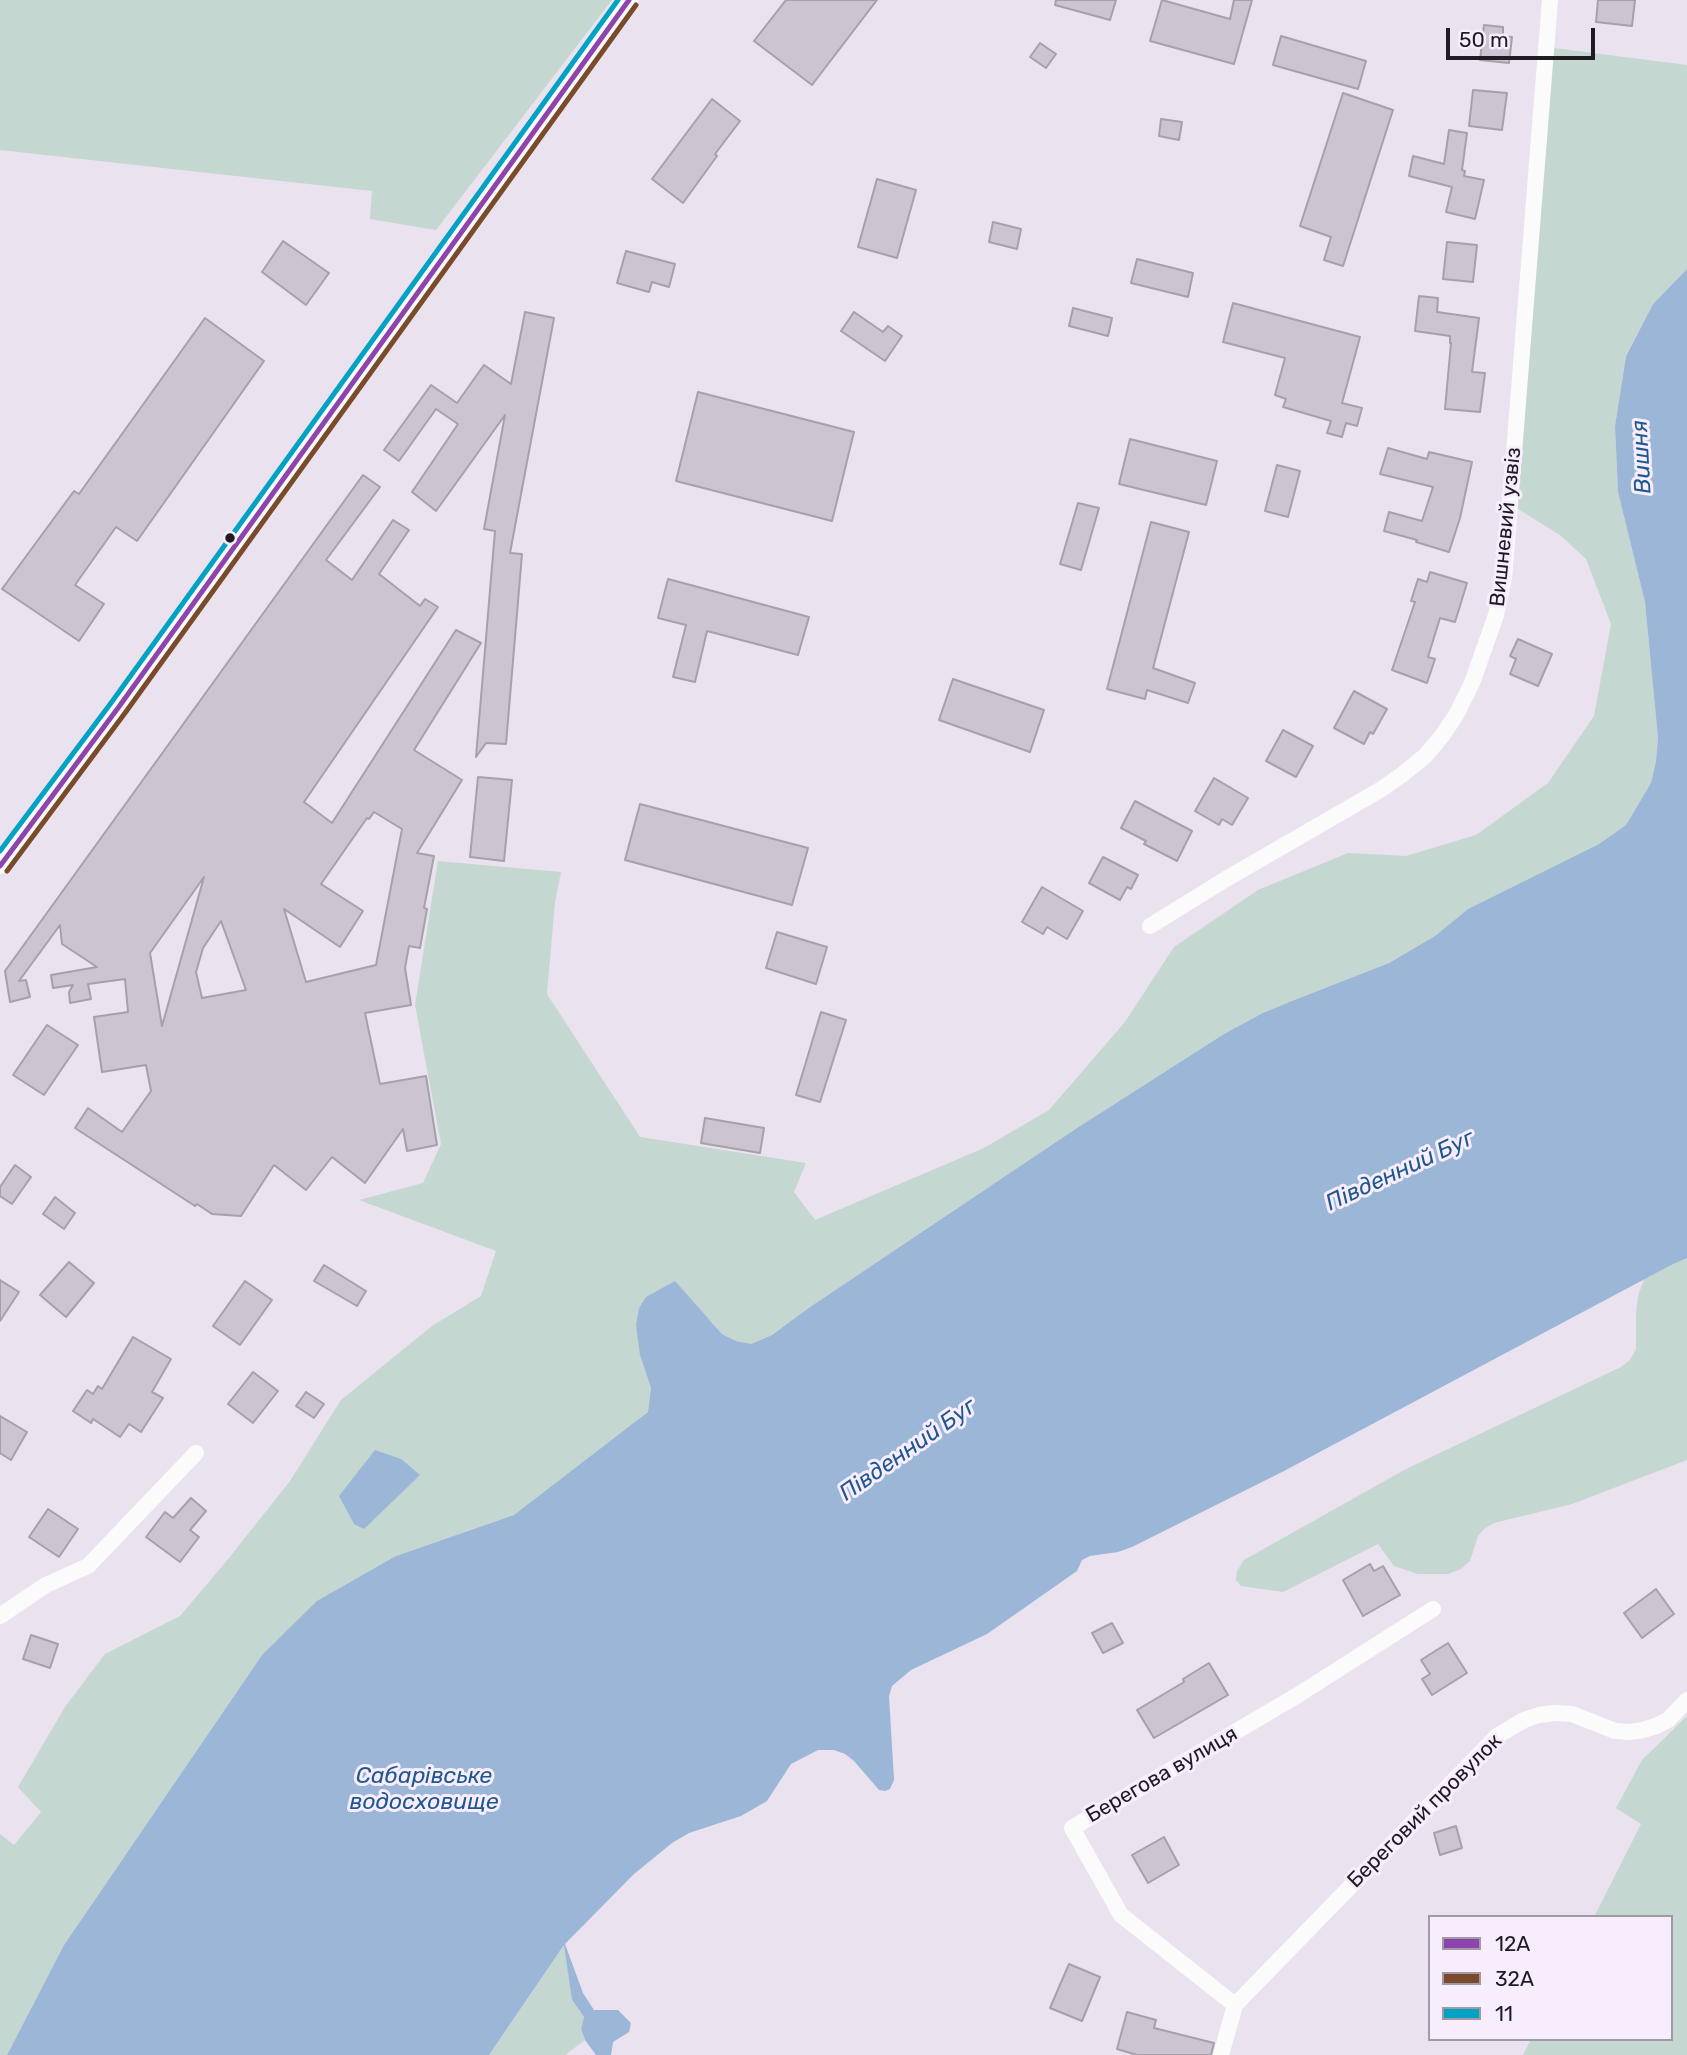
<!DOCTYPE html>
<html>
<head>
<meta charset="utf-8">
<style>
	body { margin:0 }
	#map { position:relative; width:1687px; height:2055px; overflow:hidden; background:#eae2ee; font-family:Rubik,sans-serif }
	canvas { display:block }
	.legend { position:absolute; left:1428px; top:1915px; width:245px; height:126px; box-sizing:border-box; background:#f7edfd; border:2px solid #a199a5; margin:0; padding:9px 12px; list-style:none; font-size:21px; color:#201b22 }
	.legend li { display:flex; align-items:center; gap:14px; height:35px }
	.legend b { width:35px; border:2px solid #a199a5 }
	.scale { position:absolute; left:1446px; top:28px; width:149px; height:32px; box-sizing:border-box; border:4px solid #201b22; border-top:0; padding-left:9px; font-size:21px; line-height:24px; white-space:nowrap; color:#201b22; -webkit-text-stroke:5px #f7edfd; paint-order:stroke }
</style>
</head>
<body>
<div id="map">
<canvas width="1687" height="2055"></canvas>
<ul class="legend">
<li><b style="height:9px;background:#8e44ad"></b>12А</li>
<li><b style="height:9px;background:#7a4b2a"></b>32А</li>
<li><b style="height:9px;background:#02a2c5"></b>11</li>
</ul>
<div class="scale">50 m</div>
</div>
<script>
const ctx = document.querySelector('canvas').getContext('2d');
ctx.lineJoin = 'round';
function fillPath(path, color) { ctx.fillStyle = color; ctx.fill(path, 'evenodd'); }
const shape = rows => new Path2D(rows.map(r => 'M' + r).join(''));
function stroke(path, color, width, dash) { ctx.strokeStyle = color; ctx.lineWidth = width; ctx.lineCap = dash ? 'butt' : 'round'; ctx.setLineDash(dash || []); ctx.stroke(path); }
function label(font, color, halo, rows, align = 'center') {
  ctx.font = font + ' Rubik,sans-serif'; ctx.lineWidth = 6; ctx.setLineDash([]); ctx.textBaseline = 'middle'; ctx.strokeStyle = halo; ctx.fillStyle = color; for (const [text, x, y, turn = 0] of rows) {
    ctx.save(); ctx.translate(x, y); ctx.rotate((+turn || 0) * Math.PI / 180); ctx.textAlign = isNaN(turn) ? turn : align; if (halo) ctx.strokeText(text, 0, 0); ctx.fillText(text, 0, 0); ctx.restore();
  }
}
const green = shape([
	[0,0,612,0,436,230,370,219,372,191,0,150],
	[1546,47,1687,65,1687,269,1653,304,1626,355,1615,426,1618,492,1645,602,1658,738,1656,761,1651,783,1626,825,1599,844,1468,909,1435,936,1389,963,1302,997,1224,1034,1077,1128,810,1307,772,1335,751,1344,736,1341,722,1334,712,1322,640,1355,651,1388,648,1412,599,1451,514,1515,396,1556,262,1655,64,1945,7,2055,0,2055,0,1834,14,1845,41,1812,18,1787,65,1707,105,1654,180,1616,229,1558,290,1481,341,1400,432,1326,481,1296,496,1251,359,1200,423,1183,441,1144,415,1005,438,861,561,872,555,902,547,994,640,1137,806,1163,794,1192,815,1220,984,1148,1049,1110,1125,1022,1174,947,1258,890,1348,853,1406,856,1476,835,1548,783,1594,716,1611,624,1586,559,1560,535,1510,504],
	[1687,1258,1687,1460,1572,1504,1494,1523,1484,1529,1478,1536,1470,1561,1461,1569,1448,1574,1418,1574,1394,1566,1378,1544,1283,1592,1241,1586,1236,1580,1237,1571,1244,1560,1406,1469,1621,1367,1630,1360,1636,1349,1636,1314,1638,1296,1644,1279,1673,1263],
	[1687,1716,1687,2055,1523,2055,1531,2039,1671,2039,1671,1917,1594,1917,1641,1824,1616,1808,1642,1760],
	[565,1944,572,2000,584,2017,581,2029,585,2040,565,2055,489,2055]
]);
const water = shape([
	[1687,269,1687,1258,1673,1264,1284,1471,1132,1547,1118,1552,1090,1556,1082,1560,1077,1571,987,1634,911,1670,892,1686,889,1696,894,1780,890,1789,885,1791,879,1790,854,1761,845,1754,834,1750,818,1750,791,1764,767,1801,741,1816,689,1833,672,1843,634,1874,565,1944,583,1993,594,2010,618,2010,631,2023,629,2032,613,2042,611,2055,596,2055,585,2040,581,2029,584,2017,572,2000,564,1945,489,2055,7,2055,64,1945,262,1655,317,1601,396,1556,514,1515,648,1412,651,1388,640,1355,636,1325,639,1308,646,1297,675,1281,722,1334,736,1341,751,1344,772,1335,810,1307,1077,1128,1224,1034,1263,1013,1302,997,1389,963,1435,936,1468,909,1599,844,1626,825,1651,783,1656,761,1658,738,1645,602,1618,492,1615,426,1626,356,1653,304],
	[375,1450,401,1459,420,1475,364,1529,354,1524,339,1496]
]);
const building = shape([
	[786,0,877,0,812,85,754,41,786,0],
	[1056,0,1116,0,1110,20,1055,5,1056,0],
	[1162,0,1230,19,1234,0,1252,0,1234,64,1150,41,1162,0],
	[1598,0,1635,0,1632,26,1596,22,1598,0],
	[1484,25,1503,27,1503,36,1512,37,1509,63,1480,60,1484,25],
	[1281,36,1366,61,1358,89,1273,65,1281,36],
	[1040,43,1056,54,1046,68,1030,57,1040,43],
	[1473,90,1507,93,1502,130,1469,126,1473,90],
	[1343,93,1393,110,1343,266,1324,260,1331,237,1300,226,1343,93],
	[712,99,740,121,715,154,717,156,683,203,652,179,712,99],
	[1161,119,1182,122,1179,140,1159,136,1161,119],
	[1449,130,1467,133,1462,170,1465,171,1464,176,1484,180,1475,219,1446,212,1452,187,1409,176,1413,156,1444,164,1449,130],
	[877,179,916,190,897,258,858,247,877,179],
	[993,222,1021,229,1017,249,989,242,993,222],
	[283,241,329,273,306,305,262,272,283,241],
	[1447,242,1477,245,1473,282,1443,279,1447,242],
	[626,251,675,264,669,287,652,282,649,292,617,283,626,251],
	[1137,259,1193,273,1188,297,1131,283,1137,259],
	[1419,296,1438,298,1437,312,1479,318,1472,372,1485,373,1480,412,1445,409,1451,343,1450,343,1450,336,1415,331,1419,296],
	[1233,303,1360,337,1342,403,1362,408,1357,426,1346,423,1342,437,1327,433,1331,421,1283,407,1286,399,1275,395,1285,358,1223,342,1233,303],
	[1073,308,1112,318,1108,336,1069,326,1073,308],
	[525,312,554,318,510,553,522,554,506,744,486,743,476,757,495,531,484,529,505,415,436,511,412,492,458,424,436,409,399,461,384,450,431,385,457,403,484,365,511,384,525,312],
	[854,312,883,332,888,326,902,336,885,361,841,331,854,312],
	[205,318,264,361,137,541,116,527,75,585,104,604,79,641,2,589,74,491,79,494,205,318],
	[698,392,854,432,832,521,676,481,698,392],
	[1130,439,1217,461,1206,505,1119,484,1130,439],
	[1388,448,1427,459,1429,452,1472,462,1460,518,1449,552,1416,542,1417,540,1384,531,1389,512,1422,521,1433,487,1380,474,1388,448],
	[1277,465,1300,471,1288,517,1265,511,1277,465],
	[363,475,380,487,326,560,352,580,393,520,409,530,379,574,420,606,425,599,438,607,304,802,332,823,456,630,481,643,414,750,462,780,417,853,434,856,424,908,427,909,420,948,409,946,405,968,411,1005,365,1013,380,1084,426,1076,437,1145,407,1151,403,1129,365,1183,332,1157,306,1190,274,1165,241,1216,212,1214,197,1204,195,1206,75,1128,88,1108,122,1132,151,1091,146,1065,102,1072,94,1017,128,1012,125,979,88,984,91,999,70,1003,69,992,73,985,53,988,51,975,97,967,62,944,60,925,19,981,26,980,30,997,10,1002,5,971,363,475],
	[374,812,402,829,376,965,306,982,284,909,340,947,363,911,321,884,367,818,369,819,374,812],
	[204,877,162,1026,150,953,204,877],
	[221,921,246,990,202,998,196,972,203,948,221,921],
	[1078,503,1099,508,1081,570,1060,564,1078,503],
	[1151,522,1189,532,1153,668,1195,683,1188,703,1147,690,1145,699,1107,689,1151,522],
	[1430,572,1467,583,1455,622,1440,618,1428,657,1435,659,1427,683,1392,670,1415,602,1411,601,1418,579,1427,582,1430,572],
	[668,579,809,617,798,655,707,631,695,682,673,677,686,625,658,618,668,579],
	[1518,639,1552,654,1538,686,1510,674,1516,659,1510,656,1518,639],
	[953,679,1044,710,1030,752,939,720,953,679],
	[1354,691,1387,709,1373,734,1370,732,1364,744,1334,728,1354,691],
	[1283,730,1313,746,1296,777,1266,761,1283,730],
	[478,777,512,780,504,861,470,857,478,777],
	[1214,778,1248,798,1232,825,1222,819,1219,825,1195,811,1214,778],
	[1135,801,1192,831,1177,861,1144,844,1146,841,1121,828,1135,801],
	[640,804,808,848,792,905,625,860,640,804],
	[1103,857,1138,875,1131,889,1127,887,1120,900,1089,883,1103,857],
	[1042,887,1083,911,1067,939,1047,927,1043,934,1022,922,1042,887],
	[777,932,827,947,816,984,766,968,777,932],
	[821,1012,846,1020,820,1102,796,1095,821,1012],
	[47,1025,78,1045,44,1095,13,1075,47,1025],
	[705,1118,764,1128,760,1153,701,1143,705,1118],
	[15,1165,31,1177,12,1204,0,1196,0,1187,15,1165],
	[55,1197,75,1213,64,1229,43,1214,55,1197],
	[69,1262,94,1283,66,1317,40,1295,69,1262],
	[324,1265,366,1291,357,1306,314,1281,324,1265],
	[0,1280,19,1292,0,1321,0,1280],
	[245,1281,272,1300,240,1345,213,1326,245,1281],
	[133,1337,171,1359,152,1392,163,1398,141,1432,129,1424,120,1437,93,1419,91,1423,73,1411,87,1390,93,1394,98,1386,102,1389,133,1337],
	[253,1372,278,1391,253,1423,228,1404,253,1372],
	[306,1392,324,1404,314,1418,296,1406,306,1392],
	[0,1416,27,1432,11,1460,0,1453,0,1416],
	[191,1498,206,1511,190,1530,199,1537,180,1562,146,1537,165,1512,173,1518,191,1498],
	[48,1509,78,1529,59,1557,29,1537,48,1509],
	[1370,1564,1374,1571,1383,1566,1400,1595,1363,1616,1343,1580,1370,1564],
	[1656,1589,1674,1614,1642,1638,1624,1613,1656,1589],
	[1112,1623,1123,1643,1103,1653,1092,1633,1112,1623],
	[31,1635,58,1644,50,1668,23,1659,31,1635],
	[1448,1643,1467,1673,1432,1695,1422,1679,1430,1674,1421,1660,1448,1643],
	[1209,1663,1228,1695,1154,1738,1137,1710,1184,1682,1183,1679,1209,1663],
	[1456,1826,1462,1848,1440,1855,1434,1833,1456,1826],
	[1164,1837,1179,1865,1148,1883,1132,1855,1164,1837],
	[1069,1964,1100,1977,1082,2021,1050,2008,1069,1964],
	[1127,2012,1156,2020,1154,2028,1214,2043,1211,2055,1137,2055,1117,2049,1127,2012]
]);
const minor = shape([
	[0,866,118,708,497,183],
	[1150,926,1226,879,1380,790,1403,774,1425,756,1442,736,1456,715,1472,683,1496,615,1504,578,1550,0],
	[0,1616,46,1585,88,1566,196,1453],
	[1235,2005,1497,1736,1524,1720,1539,1715,1554,1713,1572,1714,1615,1731,1630,1732,1643,1730,1656,1726,1668,1720,1687,1700],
	[1221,2055,1235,2005,1121,1915,1072,1828,1298,1695,1433,1609]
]);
const tertiary = shape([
	[497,183,629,0]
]);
const bus1 = shape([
	[0,866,118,708,629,0]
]);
const bus2 = shape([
	[7,871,125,713,636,5]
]);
const bus3 = shape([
	[0,851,111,703,618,0]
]);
const markers = [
	[230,538,6,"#201b22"]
];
const streetNames = [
	["Вишневий узвіз",1506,527,-84],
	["Берегова вулиця",1162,1775,-30],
	["Береговий провулок",1425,1811,-45]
];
const waterNames = [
	["Вишня",1642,457,-93],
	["Південний Буг",1400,1171,-25],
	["Південний Буг",908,1450,-35],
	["Сабарівське",424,1776],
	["водосховище",424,1802]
];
fillPath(green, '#c4d7d1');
fillPath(water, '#9cb6d8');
fillPath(building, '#cdc4d2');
stroke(building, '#a6a1a9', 2);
stroke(minor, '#fcfbfc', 16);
stroke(tertiary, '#fcfbfc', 19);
stroke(bus1, '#8e44ad', 5);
stroke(bus2, '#7a4b2a', 5);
stroke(bus3, '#02a2c5', 5);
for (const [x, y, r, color] of markers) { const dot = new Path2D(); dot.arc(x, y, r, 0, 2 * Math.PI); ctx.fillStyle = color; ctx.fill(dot); stroke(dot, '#f7edfd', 2.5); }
label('21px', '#201b22', '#f7edfd', streetNames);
label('italic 23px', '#1e588f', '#f7edfd', waterNames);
</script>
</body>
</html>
